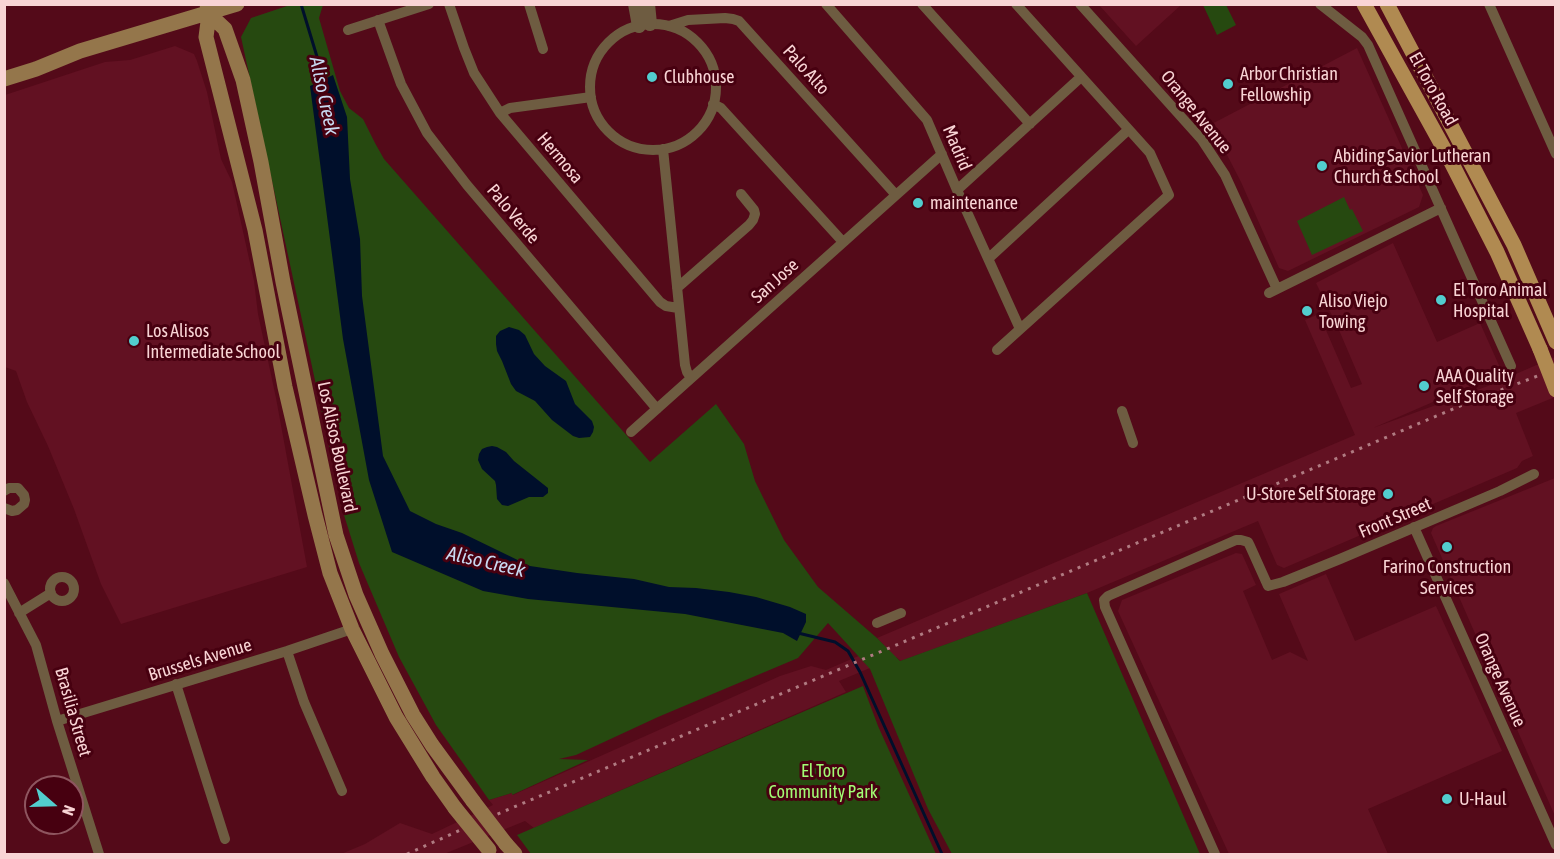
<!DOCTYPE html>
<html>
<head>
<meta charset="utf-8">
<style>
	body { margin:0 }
	#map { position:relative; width:1560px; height:859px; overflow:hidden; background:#540a19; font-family:"Asap Condensed",sans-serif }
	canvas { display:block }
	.frame { position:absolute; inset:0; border:6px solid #f9d4d5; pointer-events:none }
	.north { position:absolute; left:24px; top:775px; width:60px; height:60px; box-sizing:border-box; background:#470010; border:2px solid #8e555f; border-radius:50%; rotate:110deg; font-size:16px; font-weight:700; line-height:24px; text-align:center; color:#f9d4d5 }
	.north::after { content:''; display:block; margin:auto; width:21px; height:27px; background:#52cdce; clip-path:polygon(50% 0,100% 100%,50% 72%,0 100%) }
</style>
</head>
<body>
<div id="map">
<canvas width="1560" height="859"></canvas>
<div class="frame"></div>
<div class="north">N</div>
</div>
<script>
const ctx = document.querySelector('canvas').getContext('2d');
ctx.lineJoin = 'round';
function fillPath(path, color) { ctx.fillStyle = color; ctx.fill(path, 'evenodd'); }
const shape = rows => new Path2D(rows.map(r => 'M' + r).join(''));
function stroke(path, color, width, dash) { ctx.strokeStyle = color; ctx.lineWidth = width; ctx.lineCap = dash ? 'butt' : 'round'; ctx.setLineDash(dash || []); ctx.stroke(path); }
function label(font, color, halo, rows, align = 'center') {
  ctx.font = font + ' "Asap Condensed",sans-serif'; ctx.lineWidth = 6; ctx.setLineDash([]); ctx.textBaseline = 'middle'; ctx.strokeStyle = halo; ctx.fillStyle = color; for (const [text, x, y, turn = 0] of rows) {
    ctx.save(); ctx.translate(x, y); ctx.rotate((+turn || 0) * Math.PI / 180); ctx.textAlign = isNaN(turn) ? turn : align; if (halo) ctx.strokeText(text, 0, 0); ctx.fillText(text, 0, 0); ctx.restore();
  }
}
const built = shape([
	[1099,5,1181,5,1136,46],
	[175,46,194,54,197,61,207,92,221,159,232,182,254,281,258,314,276,398,307,567,121,624,101,584,74,509,48,446,27,402,16,371,5,367,5,95,105,62,130,60],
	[1357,48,1423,195,1419,207,1288,271,1279,268,1241,182,1225,151,1206,127],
	[1393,243,1437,342,1480,323,1502,372,1373,428,1488,386,1555,357,1555,397,1516,413,1533,456,1522,461,1517,468,1284,568,1277,565,1258,521,1087,593,901,661,896,657,839,681,846,692,534,828,525,821,444,854,341,854,365,844,400,823,432,834,493,805,489,800,512,793,513,795,780,676,811,666,826,670,884,645,877,638,1355,435,1305,320,1319,314,1351,388,1362,384,1339,330,1316,283],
	[1555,478,1555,816,1431,533,1433,528,1436,526],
	[1236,553,1242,554,1256,585,1243,591,1272,660,1290,652,1308,661,1279,594,1326,574,1355,641,1436,606,1502,751,1368,809,1388,854,1229,854,1118,611,1122,600]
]);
const green = shape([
	[1204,4,1226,5,1236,25,1217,35,1203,5],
	[290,5,323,5,319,18,340,91,349,108,363,119,375,143,384,159,650,462,716,404,744,444,755,481,784,540,818,587,877,638,900,661,1087,593,1200,854,952,854,928,809,870,669,828,623,798,658,658,717,576,755,559,759,588,760,512,795,512,793,489,800,436,725,399,657,359,563,344,515,241,37,251,18],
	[1344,197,1350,210,1352,209,1363,231,1312,255,1297,221],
	[863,686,878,726,936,854,531,854,517,835]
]);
const water = shape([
	[333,75,347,117,350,179,360,239,362,296,383,456,410,511,436,524,462,533,530,566,577,573,634,579,669,587,696,588,729,592,756,597,790,607,806,614,806,622,797,641,783,633,685,614,528,599,483,591,392,552,369,480,343,339,310,86],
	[509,327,519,330,525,335,534,354,545,366,566,381,575,404,592,421,594,427,593,432,590,437,579,438,573,436,552,420,535,401,516,391,511,384,502,361,497,351,496,344,496,336,500,331],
	[492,446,497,447,506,452,514,461,548,488,548,493,543,497,529,497,508,506,502,505,497,499,496,485,495,481,482,469,478,460,479,454,482,449,487,447]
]);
const stream = shape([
	[301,4,318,60,324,83],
	[798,633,835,642,848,651,860,672,942,854]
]);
const minor = shape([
	[449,4,464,48,474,73,500,113,660,302,666,306,678,308],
	[529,4,543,49],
	[826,4,927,120,957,190,1020,329],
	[922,4,1030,124],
	[1080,4,1202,140,1225,175,1277,289],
	[1320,4,1362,37,1368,45,1511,366],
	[1489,4,1556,154],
	[378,20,401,84,427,133,467,185,657,409],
	'590 87a63 63 0 1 1 126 0a63 63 0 1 1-126 0Z',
	[669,26,688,20,725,18,733,19,739,21,896,195],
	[348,30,429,4],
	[713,104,721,108,843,242],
	[500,113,510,108,591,97],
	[663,149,685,365,687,372,691,378],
	[957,190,1081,77],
	[989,258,1128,130],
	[677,288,749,225,753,220,755,214,754,210,741,194],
	[1269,293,1441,208],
	[997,350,1169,195,1150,153,1016,4],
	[1122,411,1133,443],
	[631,432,942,154],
	[4,491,9,488,18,488,24,495,25,500,24,504,17,510,12,511,4,508],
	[1414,527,1556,845],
	'50 589a12 12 0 1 1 24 0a12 12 0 1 1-24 0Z',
	[4,583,36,645,57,721,99,854],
	[19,613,51,593],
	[877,623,901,613],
	[287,651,304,702,342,791],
	[176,684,225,839],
	[57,721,287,651,352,629],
	[1215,854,1105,607,1104,600,1108,596,1236,540,1241,540,1248,542,1250,546,1268,586,1283,582,1340,559,1500,491,1534,474]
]);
const tertiary = shape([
	[635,4,639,26],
	[648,4,650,24]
]);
const secondary = shape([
	[207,4,209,14,206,37,255,230,285,387,315,515,330,573,352,629,396,717,433,777,455,808],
	[209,14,225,29,243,80,261,162,283,282,336,535,356,595,382,654,413,715,432,745,473,801],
	[4,79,36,69,80,51,237,4],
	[506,844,515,854]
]);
const primary = shape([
	[1364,4,1448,156,1497,252,1540,349],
	[1387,4,1514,245,1556,342]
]);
const rail = shape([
	[407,854,474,824,1472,401,1556,369]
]);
const secondaryBridge = shape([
	[473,801,506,844],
	[455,808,489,850]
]);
const primaryBridge = shape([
	[1540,349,1556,390]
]);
const markers = [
	[652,77,6,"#52cdce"],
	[1228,84,6,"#52cdce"],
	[1322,166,6,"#52cdce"],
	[918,203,6,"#52cdce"],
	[1441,300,6,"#52cdce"],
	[1307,311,6,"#52cdce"],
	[134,341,6,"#52cdce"],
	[1424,386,6,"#52cdce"],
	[1388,494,6,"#52cdce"],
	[1447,547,6,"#52cdce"],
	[1447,799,6,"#52cdce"]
];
const streetNames = [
	["Palo Alto",806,70,48],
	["El Toro Road",1433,89,61],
	["Orange Avenue",1196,112,51],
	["Madrid",957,148,67],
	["Hermosa",560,158,50],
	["Palo Verde",513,214,50],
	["San Jose",775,281,-42],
	["Los Alisos Boulevard",337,447,78],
	["Front Street",1395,518,-23],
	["Brussels Avenue",200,660,-17],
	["Orange Avenue",1500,680,66],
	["Brasilia Street",73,712,74]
];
const poiNames = [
	["Arbor Christian",1240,74],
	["Fellowship",1240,95],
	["Clubhouse",664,77],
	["Abiding Savior Lutheran",1334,156],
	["Church & School",1334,177],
	["maintenance",930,203],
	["El Toro Animal",1453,290],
	["Hospital",1453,311],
	["Aliso Viejo",1319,301],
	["Towing",1319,322],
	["Los Alisos",146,331],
	["Intermediate School",146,352],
	["AAA Quality",1436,376],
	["Self Storage",1436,397],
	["U-Store Self Storage",1376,494,"right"],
	["Farino Construction",1447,567,"center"],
	["Services",1447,588,"center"],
	["U-Haul",1459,799]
];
const parkNames = [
	["El Toro",823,771],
	["Community Park",823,792]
];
const waterNames = [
	["Aliso Creek",324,96,78],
	["Aliso Creek",486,562,13]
];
fillPath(built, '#621122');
fillPath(green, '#264910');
fillPath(water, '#000f2b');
stroke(stream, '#000f2b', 3);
stroke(minor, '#6e5c41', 10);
stroke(tertiary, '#6e5c41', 14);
stroke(secondary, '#94764b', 15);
stroke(primary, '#b08a51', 15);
stroke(rail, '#b07b82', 3, [3, 6]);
stroke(secondaryBridge, '#94764b', 15);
stroke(primaryBridge, '#b08a51', 15);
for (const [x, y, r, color] of markers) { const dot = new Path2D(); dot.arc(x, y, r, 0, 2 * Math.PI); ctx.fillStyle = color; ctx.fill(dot); stroke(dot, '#470010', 2); }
label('18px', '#f9d4d5', '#470010', streetNames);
label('18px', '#f9d4d5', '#470010', poiNames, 'left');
label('18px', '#a2fc74', '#470010', parkNames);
label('italic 20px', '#c8d9f1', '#470010', waterNames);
</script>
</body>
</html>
